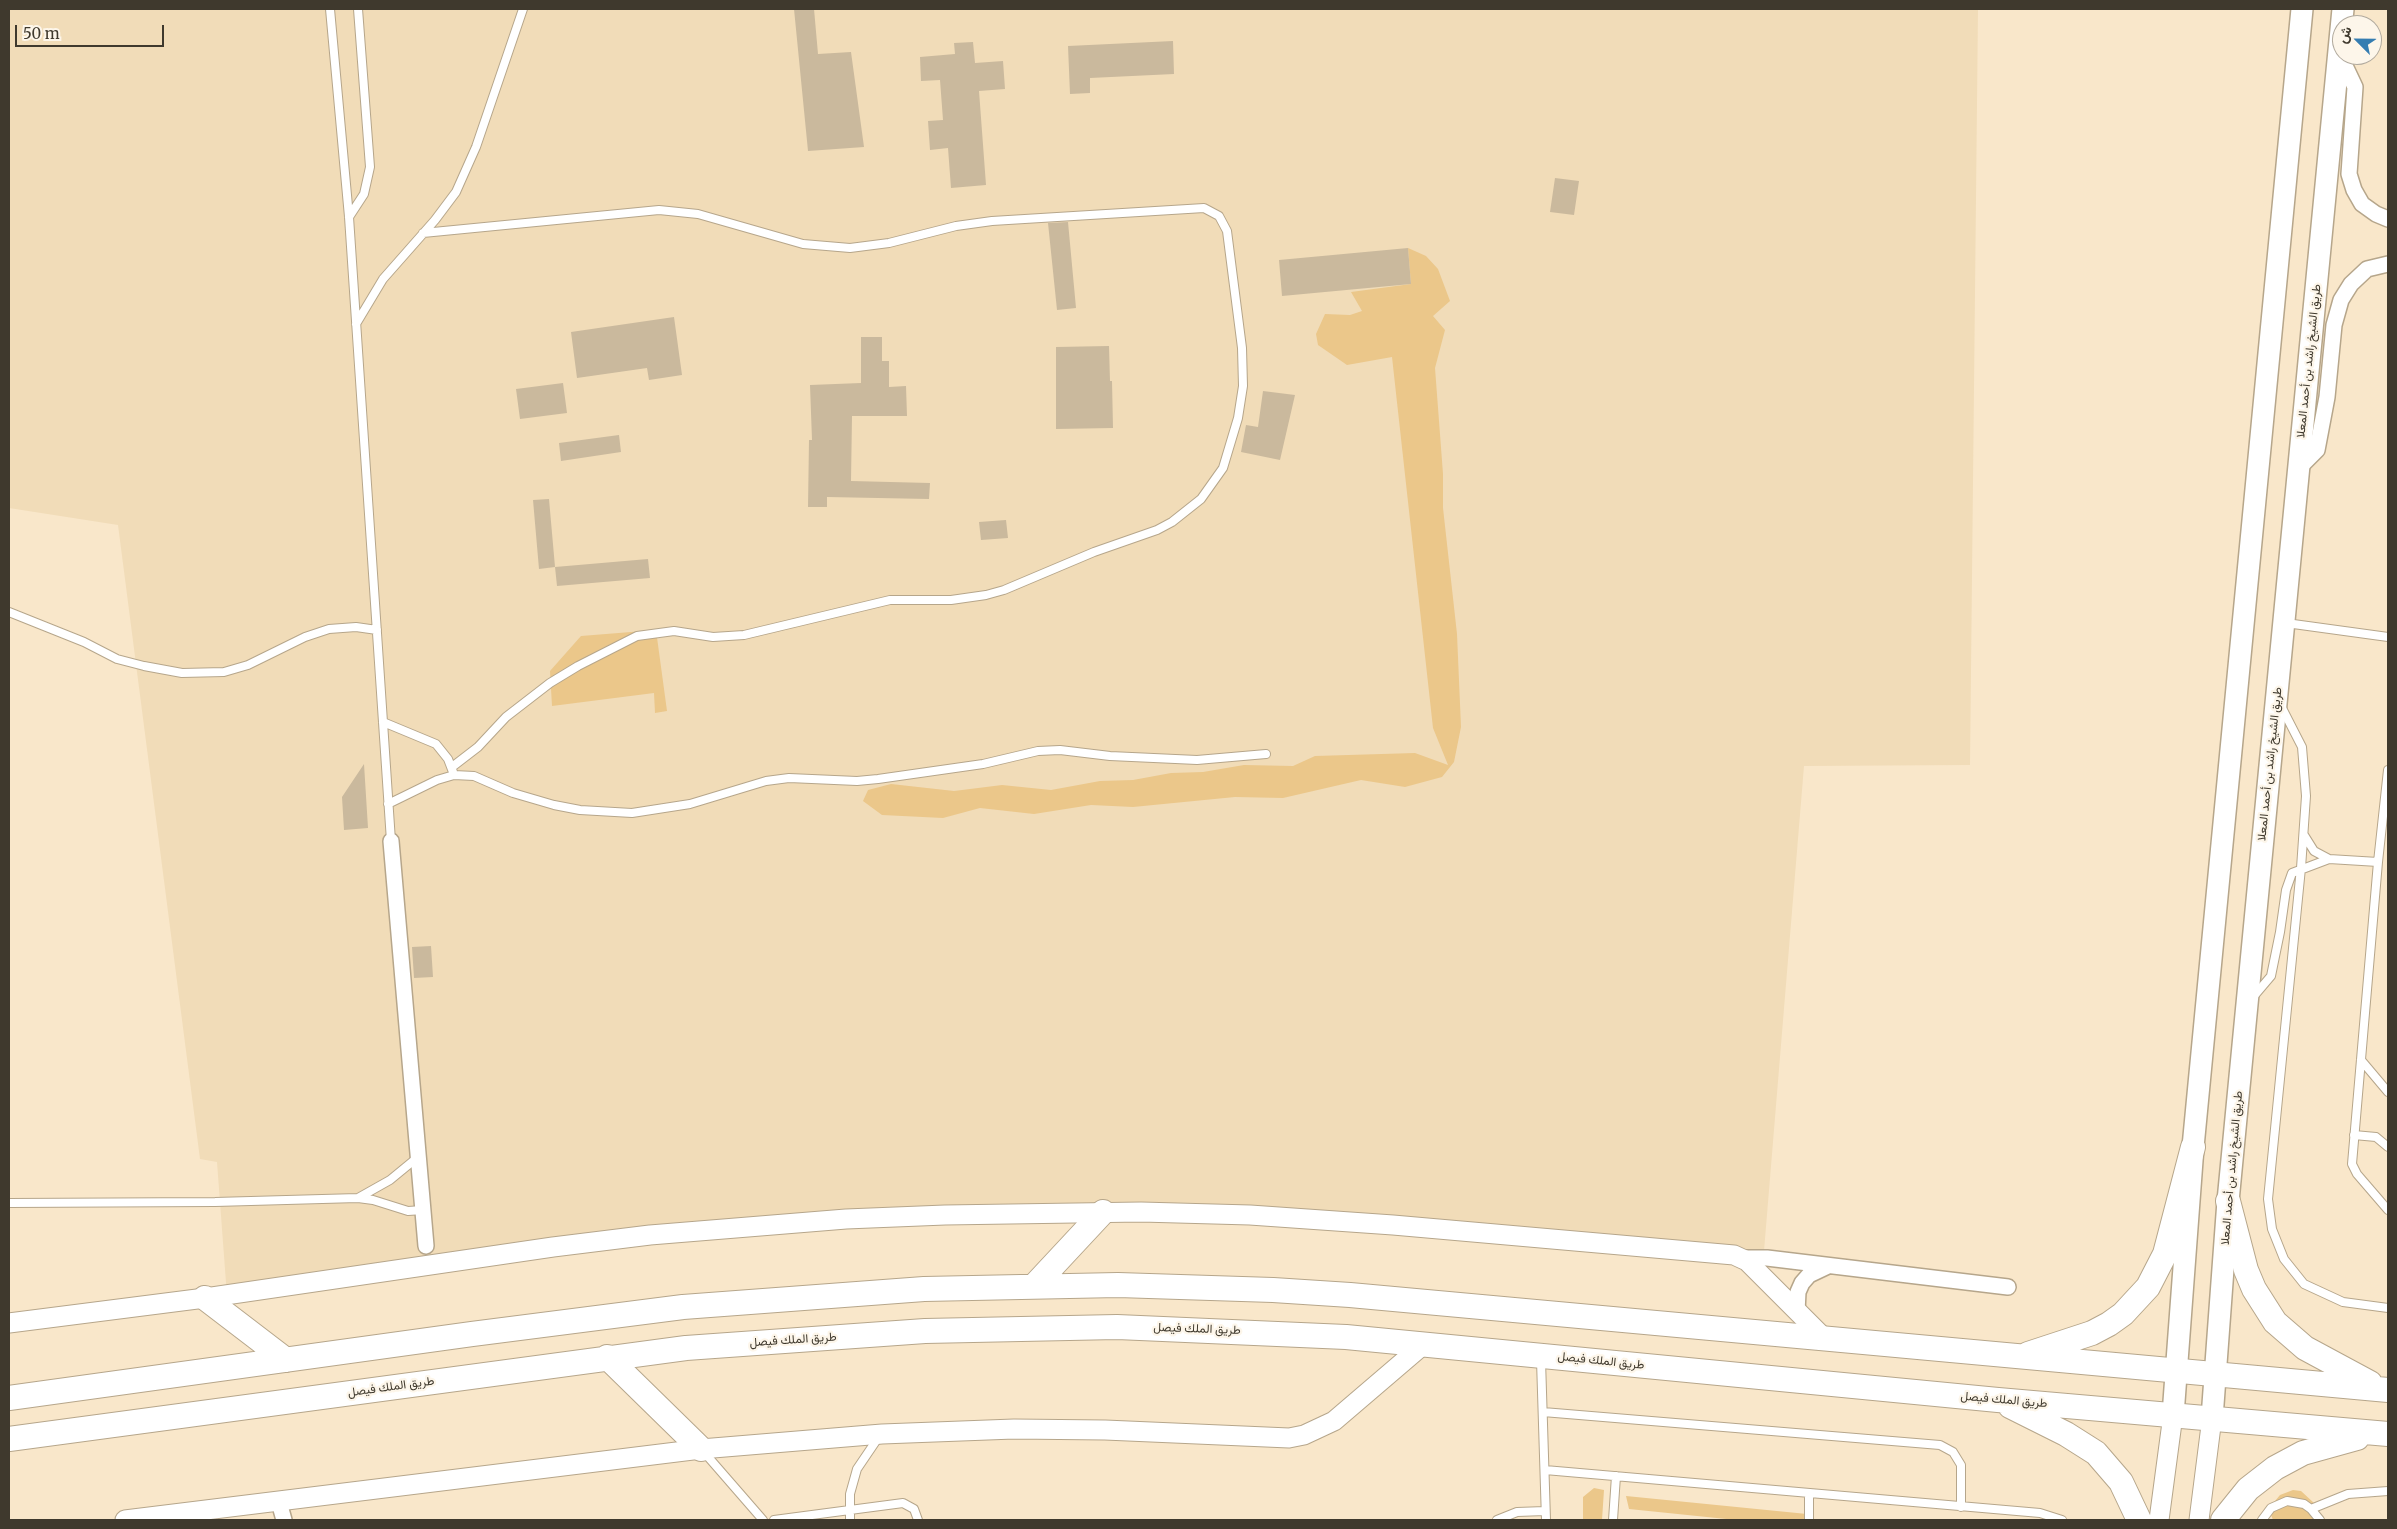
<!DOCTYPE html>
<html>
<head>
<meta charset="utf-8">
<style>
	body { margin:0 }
	#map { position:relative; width:2397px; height:1529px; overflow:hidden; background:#f9e7ca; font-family:Merriweather,Vazirmatn,serif }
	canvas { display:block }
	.frame { position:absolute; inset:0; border:10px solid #3f392d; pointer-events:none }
	.north { position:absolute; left:2332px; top:15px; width:50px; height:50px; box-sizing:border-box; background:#fdf6ea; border:1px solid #b1aa9e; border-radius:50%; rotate:293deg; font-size:14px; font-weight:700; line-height:20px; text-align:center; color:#3f392d }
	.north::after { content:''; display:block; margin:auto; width:18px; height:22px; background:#357db1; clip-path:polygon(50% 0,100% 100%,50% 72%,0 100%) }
	.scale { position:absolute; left:15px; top:25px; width:149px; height:22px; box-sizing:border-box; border:2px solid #3f392d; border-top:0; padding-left:6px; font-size:15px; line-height:18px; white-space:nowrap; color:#3f392d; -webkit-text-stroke:4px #fdf6ea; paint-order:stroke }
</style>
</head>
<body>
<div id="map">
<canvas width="2397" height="1529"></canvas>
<div class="frame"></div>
<div class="north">ش</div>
<div class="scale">50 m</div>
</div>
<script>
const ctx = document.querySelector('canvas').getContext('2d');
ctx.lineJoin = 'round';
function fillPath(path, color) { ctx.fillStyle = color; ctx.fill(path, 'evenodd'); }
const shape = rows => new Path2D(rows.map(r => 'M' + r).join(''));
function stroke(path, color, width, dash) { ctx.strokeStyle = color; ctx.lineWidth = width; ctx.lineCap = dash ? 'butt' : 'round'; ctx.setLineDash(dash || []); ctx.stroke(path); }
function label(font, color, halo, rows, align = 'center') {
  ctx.font = font + ' Merriweather,Vazirmatn,serif'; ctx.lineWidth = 4.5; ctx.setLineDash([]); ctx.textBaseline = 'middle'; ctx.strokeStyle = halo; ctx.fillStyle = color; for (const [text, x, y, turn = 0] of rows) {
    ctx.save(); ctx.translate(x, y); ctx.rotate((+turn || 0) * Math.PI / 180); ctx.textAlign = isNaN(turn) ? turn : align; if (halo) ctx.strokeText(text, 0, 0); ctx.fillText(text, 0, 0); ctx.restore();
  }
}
const built = shape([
	[9,9,1978,9,1970,765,1804,766,1763,1263,1128,1210,970,1210,595,1247,227,1296,217,1162,200,1159,118,525,9,508]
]);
const green = shape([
	[1408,248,1426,256,1438,269,1450,301,1433,316,1445,330,1435,368,1443,474,1443,508,1457,634,1461,727,1454,762,1442,777,1405,787,1361,780,1283,798,1235,797,1133,807,1091,805,1034,814,980,808,943,818,882,815,863,801,868,790,891,784,954,791,1002,785,1051,790,1100,781,1133,780,1171,773,1203,772,1244,765,1293,766,1315,756,1415,753,1448,765,1433,728,1392,357,1347,365,1318,345,1316,334,1325,314,1350,315,1362,311,1351,292,1411,284],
	[656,630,667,711,655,713,654,693,552,706,550,671,581,636],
	[1594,1488,1604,1490,1602,1520,1583,1520,1583,1497],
	[2293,1490,2301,1491,2314,1503,2315,1520,2273,1520,2271,1515,2275,1501,2280,1495],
	[1626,1496,1807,1514,1807,1520,1736,1520,1629,1509]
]);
const building = shape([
	[794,9,814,9,818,54,851,52,864,147,808,151],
	[1173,41,1174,74,1090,78,1090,93,1070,94,1068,46],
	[973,42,975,63,1003,61,1005,89,979,91,986,185,951,188,948,148,930,150,928,121,943,120,940,80,921,81,920,57,955,54,954,43],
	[1555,178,1579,181,1574,215,1550,212],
	[1068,222,1076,308,1057,310,1048,223],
	[1408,248,1411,284,1282,296,1279,260],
	[674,317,682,375,649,380,647,368,577,378,571,332],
	[861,337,882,337,882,361,889,361,889,387,906,386,907,416,852,416,851,481,930,483,929,499,827,497,827,507,808,507,809,440,812,440,810,385,861,383],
	[1109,346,1110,381,1112,381,1113,428,1056,429,1056,347],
	[563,383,567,413,520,419,516,389],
	[1263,391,1295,395,1280,460,1241,452,1246,425,1258,427],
	[619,435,621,452,561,461,559,443],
	[549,499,555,567,539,569,533,500],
	[1006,520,1008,538,981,540,979,522],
	[648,559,650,578,557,586,555,567],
	[364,764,368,828,344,830,342,797],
	[431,946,433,977,414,978,412,947]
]);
const service = shape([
	[330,9,349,217,391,841],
	[349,217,364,194,370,167,358,9],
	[423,233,659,210,698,214,803,244,850,248,889,243,956,226,992,221,1204,208,1219,216,1227,231,1242,348,1243,386,1238,418,1223,468,1201,499,1172,522,1157,530,1094,552,1004,590,986,595,951,600,890,600,744,635,713,637,674,631,637,636,578,666,550,683,506,717,478,747,452,767],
	[356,324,383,279,435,220,456,192,476,147,523,9],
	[9,612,84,642,117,659,144,666,182,673,224,672,248,665,305,637,329,629,356,627,377,630],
	[2286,623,2388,637],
	[2281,706,2302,747,2306,796,2301,868,2268,1199,2272,1229,2284,1259,2304,1284,2343,1302,2388,1308],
	[383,722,436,744,448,759,453,772],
	[2388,770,2378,862,2352,1164,2357,1174,2388,1210],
	[388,804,437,780,454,775,474,776,513,793,554,805,580,810,632,813,690,804,766,781,789,778,857,781,878,779,983,764,1038,751,1060,750,1110,756,1197,760,1266,754],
	[2304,835,2314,851,2329,859],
	[2254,996,2271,976,2280,932,2286,890,2292,873,2329,859,2378,862],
	[2361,1060,2388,1092],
	[2354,1135,2376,1137,2388,1147],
	[358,1198,390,1180,418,1157],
	[9,1203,215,1202,358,1198,373,1200,408,1211,423,1210],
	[1541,1360,1546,1520],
	[1543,1412,1940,1445,1953,1452,1961,1465,1961,1507],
	[703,1451,763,1520],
	[1545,1470,2040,1513,2062,1520],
	[2311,1509,2348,1494,2388,1491],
	[774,1520,903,1503,914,1509,918,1520],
	[850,1520,850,1494,857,1469,878,1438],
	[1497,1520,1517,1512,1545,1511],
	[1613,1520,1616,1476],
	[1809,1520,1809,1493],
	[2262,1520,2271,1508,2287,1501,2304,1504,2311,1509,2320,1520]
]);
const minor = shape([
	[2339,53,2355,87,2349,174,2354,190,2362,204,2376,214,2388,219],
	[2299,468,2317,450,2327,397,2334,325,2341,300,2351,284,2367,269,2388,264],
	[391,841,426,1246],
	[1743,1258,1767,1258,2008,1287],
	[1797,1312,1798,1292,1802,1283,1809,1275,1828,1266],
	[279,1502,284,1520]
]);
const tertiary = shape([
	[9,1323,205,1298,553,1247,650,1235,846,1219,945,1215,1141,1212,1250,1215,1393,1225,1734,1255,1747,1261,1825,1339],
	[125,1520,701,1449,882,1434,1014,1429,1105,1430,1289,1438,1304,1435,1334,1421,1424,1344],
	[2159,1520,2173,1415],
	[2199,1520,2212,1418]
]);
const secondary = shape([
	[2173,1415,2193,1147,2302,9],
	[2212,1418,2228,1201,2343,9]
]);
const primary = shape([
	[2228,1201,2246,1270,2254,1289,2275,1322,2305,1348,2370,1383],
	[1034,1286,1103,1212],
	[205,1298,286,1360],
	[2028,1354,2092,1333,2109,1324,2123,1314,2148,1287,2165,1254,2193,1147],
	[607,1357,701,1449],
	[9,1398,472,1334,683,1307,924,1289,1118,1285,1273,1290,1350,1295,2388,1390],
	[2010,1406,2066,1434,2096,1453,2121,1482,2139,1520],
	[9,1439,686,1348,925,1331,1117,1327,1346,1337,1998,1400,2388,1434],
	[2223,1520,2248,1489,2275,1468,2303,1453,2357,1438]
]);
const streetNames = [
	["طريق الشيخ راشد بن أحمد المعلا",2309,361,-84],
	["طريق الشيخ راشد بن أحمد المعلا",2270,764,-84],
	["طريق الشيخ راشد بن أحمد المعلا",2232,1168,-85],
	["طريق الملك فيصل",1197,1329,2],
	["طريق الملك فيصل",793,1340,-4],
	["طريق الملك فيصل",1601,1361,6],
	["طريق الملك فيصل",391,1387,-8],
	["طريق الملك فيصل",2004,1400,5]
];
fillPath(built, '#f1dcb8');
fillPath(green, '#ebc78a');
fillPath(building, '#cab99d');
stroke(service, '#b6a68b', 10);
stroke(minor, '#b6a68b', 18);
stroke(tertiary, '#b6a68b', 21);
stroke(secondary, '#b6a68b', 24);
stroke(primary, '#b6a68b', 26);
stroke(service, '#fff', 8);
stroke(minor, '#fff', 15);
stroke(tertiary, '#fff', 19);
stroke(secondary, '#fff', 21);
stroke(primary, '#fff', 24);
label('12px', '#3f392d', '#fdf6ea', streetNames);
</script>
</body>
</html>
